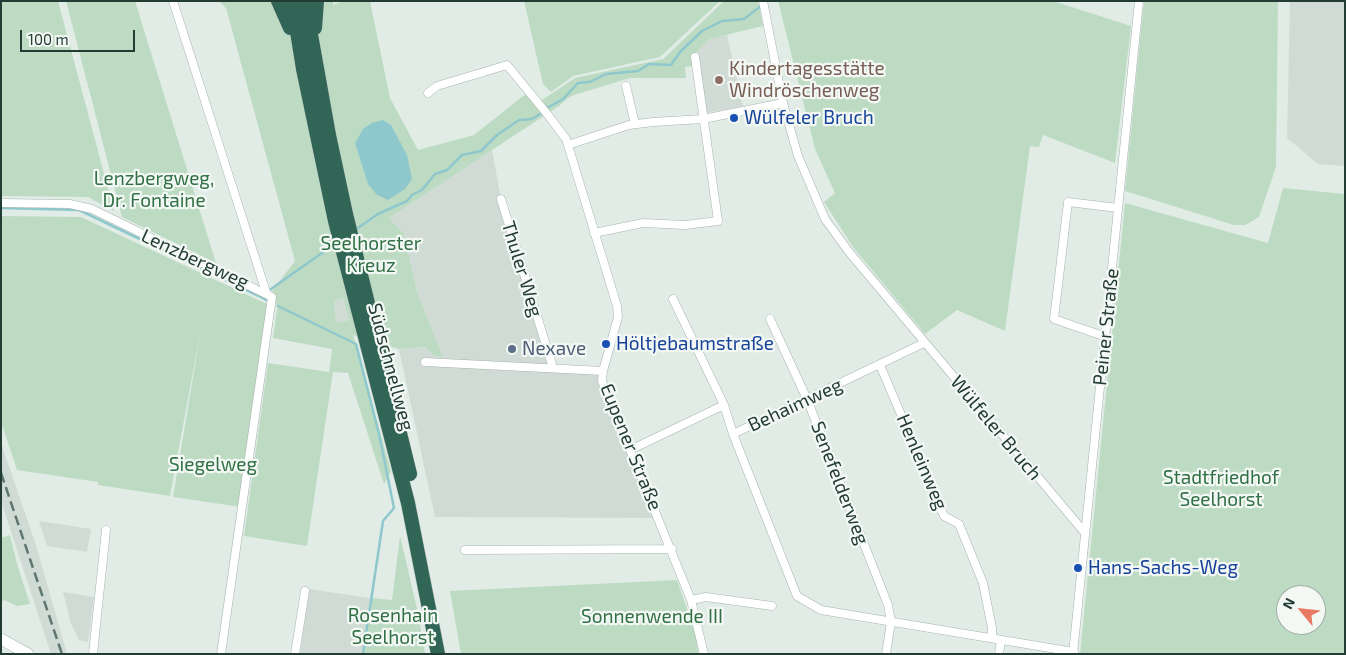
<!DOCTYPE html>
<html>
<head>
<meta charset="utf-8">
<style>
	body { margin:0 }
	#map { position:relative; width:1346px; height:655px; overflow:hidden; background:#e2ece7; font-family:"Exo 2",sans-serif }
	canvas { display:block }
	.frame { position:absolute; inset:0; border:2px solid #233c33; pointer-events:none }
	.north { position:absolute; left:1276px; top:585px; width:50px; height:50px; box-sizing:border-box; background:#f3f8f5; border:1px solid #a0ada7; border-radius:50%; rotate:298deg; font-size:14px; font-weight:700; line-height:20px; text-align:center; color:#233c33 }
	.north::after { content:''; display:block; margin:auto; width:18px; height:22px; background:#e97963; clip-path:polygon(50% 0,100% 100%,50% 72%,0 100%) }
	.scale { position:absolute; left:20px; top:30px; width:115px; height:22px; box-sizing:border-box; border:2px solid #233c33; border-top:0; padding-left:6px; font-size:15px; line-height:18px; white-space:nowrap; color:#233c33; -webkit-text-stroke:4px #f3f8f5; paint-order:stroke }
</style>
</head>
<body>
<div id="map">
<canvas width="1346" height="655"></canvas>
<div class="frame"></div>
<div class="north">N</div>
<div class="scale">100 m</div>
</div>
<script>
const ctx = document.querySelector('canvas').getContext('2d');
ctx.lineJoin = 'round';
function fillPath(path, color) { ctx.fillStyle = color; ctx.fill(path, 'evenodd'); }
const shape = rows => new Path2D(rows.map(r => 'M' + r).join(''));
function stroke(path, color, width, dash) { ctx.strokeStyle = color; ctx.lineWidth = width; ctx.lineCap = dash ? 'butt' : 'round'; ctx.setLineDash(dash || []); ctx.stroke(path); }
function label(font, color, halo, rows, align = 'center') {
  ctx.font = font + ' "Exo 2",sans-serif'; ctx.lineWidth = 4.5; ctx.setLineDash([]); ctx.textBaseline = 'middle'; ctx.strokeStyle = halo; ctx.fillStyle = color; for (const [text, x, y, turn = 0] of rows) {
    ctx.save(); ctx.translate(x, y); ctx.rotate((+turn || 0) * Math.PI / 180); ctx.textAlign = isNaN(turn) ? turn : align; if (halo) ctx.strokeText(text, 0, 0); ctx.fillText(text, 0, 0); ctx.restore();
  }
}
const built = shape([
	[1290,1,1345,1,1345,166,1318,164,1287,138],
	[727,35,743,106,706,113,697,52,709,38],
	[492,150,501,199,553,368,603,371,602,381,659,518,435,517,399,349,425,347,435,356,443,357,417,292,404,233,389,218],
	[343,298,349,320,336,323,334,301],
	[1,443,36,545,67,654,51,654,1,501],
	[39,521,91,529,87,552,47,546],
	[309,589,370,598,362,654,300,654],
	[63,592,94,597,88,642,79,640,71,624]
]);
const green = shape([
	[1,1,58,1,114,211,88,197,1,196],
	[66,1,135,1,216,263,122,217],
	[219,1,333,1,333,5,343,1,370,1,390,98,418,150,474,135,527,93,536,104,575,78,663,59,724,1,758,1,763,26,709,39,697,52,690,56,694,59,694,66,685,67,686,78,630,78,571,96,559,106,389,218,404,233,417,292,443,357,435,356,425,347,399,349,353,335,391,471,384,484,348,373,333,372,307,546,244,536,268,363,329,372,332,349,273,338,277,310,275,294,272,291,295,261,226,8],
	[343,298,349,320,336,323,334,301],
	[524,1,720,1,660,57,573,76,551,92,543,84],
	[778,1,1053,1,1131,26,1115,163,1043,135,1039,147,1030,146,1005,331,957,310,925,334,853,247,824,202,835,193,815,149],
	[1144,1,1278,1,1276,167,1259,217,1245,225,1234,225,1125,191],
	[1283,188,1345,194,1345,654,1080,654,1125,203,1268,243],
	[1286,595,1316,595,1316,625,1286,625],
	[1,216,81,217,269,305,241,507,173,497,201,329,170,496,98,485,98,482,17,470,1,422],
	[10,535,17,564,30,604,17,606,4,600,1,602,1,538],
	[400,536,418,613,425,654,362,654,370,598,392,600],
	[677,580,696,635,698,654,461,654,450,591]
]);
const water = shape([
	[383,120,391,125,407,155,412,179,405,189,388,200,377,195,368,184,355,143,363,129,372,123]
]);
const stream = shape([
	[547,108,563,99,578,83,590,82,606,74,638,71,649,64,671,65,680,52,702,31,722,21,744,19,761,6],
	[1,208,79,210,259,296,262,295],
	[355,230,378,214,407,201,412,195,422,190,435,174,447,170,462,155,481,151,497,135,519,120,532,119,540,114],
	[271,289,336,243],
	[259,296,266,300],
	[278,306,356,344,379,434,394,508,383,521,363,654]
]);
const street = shape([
	[173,1,266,292],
	[763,1,783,103,798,156,825,219,849,252,1085,533],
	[626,86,635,124],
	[428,93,437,86,507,65,548,115,566,139,568,145],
	[501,199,553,368],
	[1,203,70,204,92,209,272,297,221,654],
	[594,233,643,223,685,225,718,221,695,57],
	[673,299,724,405],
	[770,319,807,399,888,605,891,622,886,654],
	[1106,337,1054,319,1068,202,1118,208],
	[425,362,603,371],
	[880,365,944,516,959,524,983,583,992,628,992,638],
	[733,434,797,596,821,610,1074,652],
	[630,450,724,405,733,434,924,343],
	[465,550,672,549],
	[691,600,706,597,772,606],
	[93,654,106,530],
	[295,654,305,591],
	[704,654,691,600,602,381,603,371,618,317,617,306,568,145,629,125,653,122,703,119,783,103],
	[999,654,1001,640],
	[1073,654,1139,1]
]);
const secondary = shape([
	[1,639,28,654]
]);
const highway = shape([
	[278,1,290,28],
	[292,1,303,69,335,221,408,503,438,654],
	[305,1,329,135,346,214,410,474],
	[315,28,317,1]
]);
const rail = shape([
	[1,473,62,654]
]);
const markers = [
	[719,80,5,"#8d6e63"],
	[734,118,5,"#1a4fb4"],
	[606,344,5,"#1a4fb4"],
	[512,349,5,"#5c6f8a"],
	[1078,568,5,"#1a4fb4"]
];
const educationNames = [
	["Kindertagesstätte",729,69],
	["Windröschenweg",729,91]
];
const transitNames = [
	["Wülfeler Bruch",744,118],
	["Höltjebaumstraße",616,344],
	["Hans-Sachs-Weg",1088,568]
];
const parkNames = [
	["Lenzbergweg,",154,179],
	["Dr. Fontaine",154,201],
	["Seelhorster",371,244],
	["Kreuz",371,266],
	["Siegelweg",213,465],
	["Stadtfriedhof",1221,478],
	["Seelhorst",1221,500],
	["Rosenhain",393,616],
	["Seelhorst",393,638],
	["Sonnenwende III",652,617]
];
const streetNames = [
	["Lenzbergweg",195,259,25],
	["Thuler Weg",522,269,73],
	["Peiner Straße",1106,327,-84],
	["Südschnellweg",391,367,75],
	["Behaimweg",795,405,-25],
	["Wülfeler Bruch",996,428,50],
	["Eupener Straße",631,447,68],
	["Henleinweg",922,462,67],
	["Senefelderweg",840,483,69]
];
const serviceNames = [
	["Nexave",522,349]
];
fillPath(built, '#d1dbd6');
fillPath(green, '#bddbc3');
fillPath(water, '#8ec8cd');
stroke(stream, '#8ec8cd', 2.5);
stroke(street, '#a5b4ad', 9);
stroke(secondary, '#a1b7ae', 12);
stroke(highway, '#c1c8c6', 15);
stroke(street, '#fff', 8);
stroke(secondary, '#fff', 11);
stroke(highway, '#316657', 14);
stroke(rail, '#5e776e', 2.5, [10, 5]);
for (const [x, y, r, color] of markers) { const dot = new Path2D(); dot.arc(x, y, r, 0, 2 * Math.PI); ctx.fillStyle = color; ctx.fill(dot); stroke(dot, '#f3f8f5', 2); }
label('19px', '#785e54', '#f3f8f5', educationNames, 'left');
label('19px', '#164399', '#f3f8f5', transitNames, 'left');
label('19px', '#307044', '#f3f8f5', parkNames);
label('19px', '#233c33', '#f3f8f5', streetNames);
label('19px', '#4e5e75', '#f3f8f5', serviceNames, 'left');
</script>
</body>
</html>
